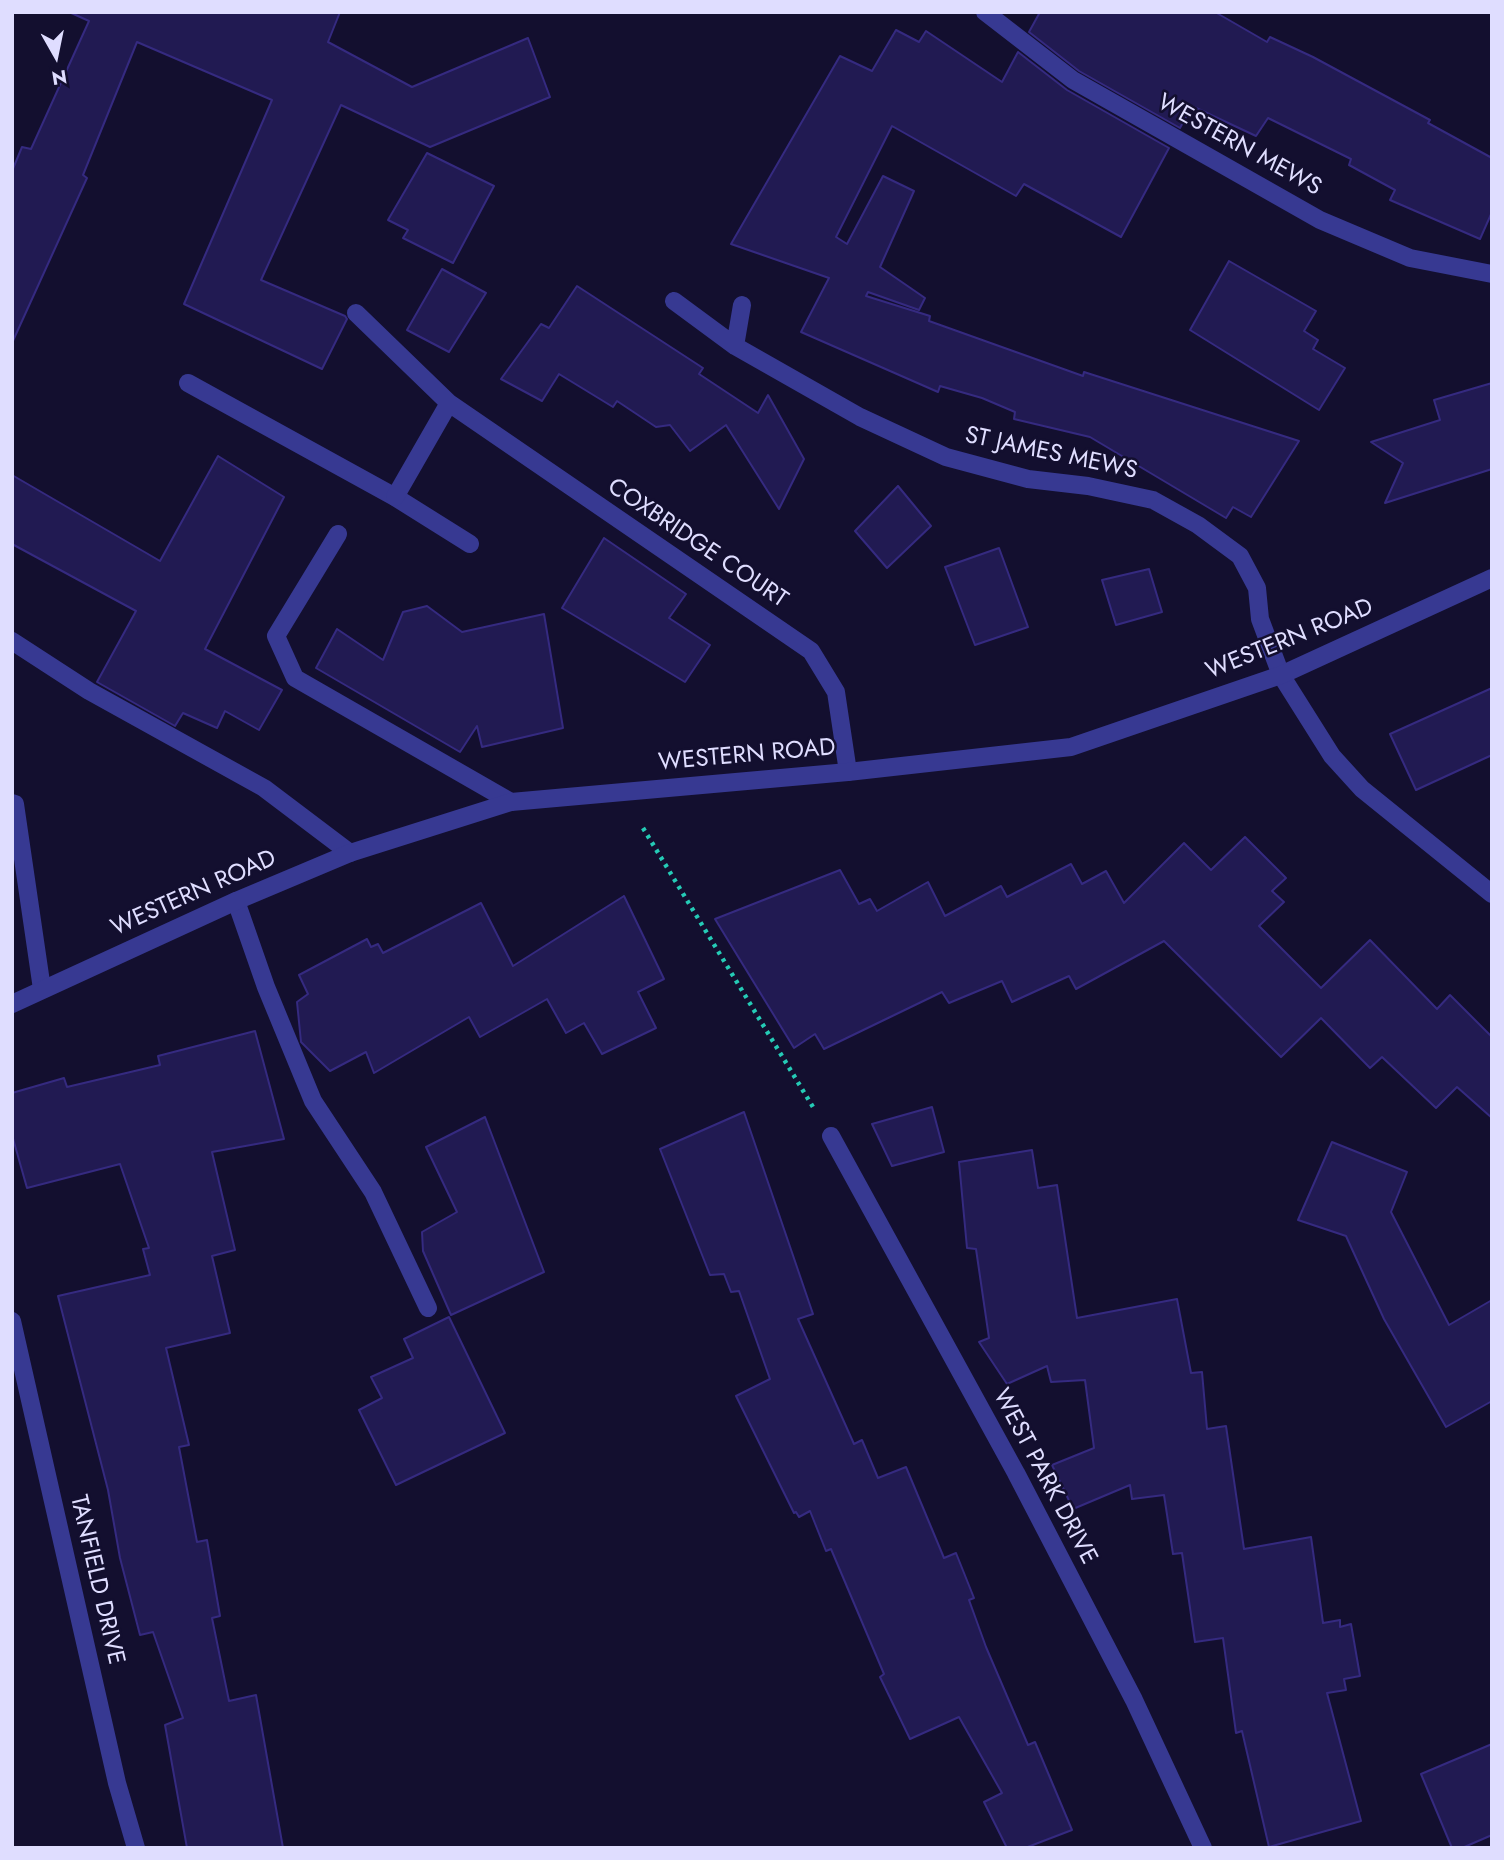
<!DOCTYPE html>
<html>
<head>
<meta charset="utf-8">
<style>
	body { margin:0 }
	#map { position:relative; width:1504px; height:1860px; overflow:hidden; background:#130f2f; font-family:Jost,sans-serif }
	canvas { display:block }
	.frame { position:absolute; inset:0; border:14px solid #dfddff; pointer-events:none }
	.north { position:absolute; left:21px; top:21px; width:70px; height:70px; -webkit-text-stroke:5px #130f2f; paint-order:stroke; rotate:171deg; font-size:19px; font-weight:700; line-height:28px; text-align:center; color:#dfddff }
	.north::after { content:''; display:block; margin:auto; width:24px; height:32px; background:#dfddff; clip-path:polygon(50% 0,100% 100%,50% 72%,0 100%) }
</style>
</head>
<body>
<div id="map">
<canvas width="1504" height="1860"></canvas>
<div class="frame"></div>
<div class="north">N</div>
</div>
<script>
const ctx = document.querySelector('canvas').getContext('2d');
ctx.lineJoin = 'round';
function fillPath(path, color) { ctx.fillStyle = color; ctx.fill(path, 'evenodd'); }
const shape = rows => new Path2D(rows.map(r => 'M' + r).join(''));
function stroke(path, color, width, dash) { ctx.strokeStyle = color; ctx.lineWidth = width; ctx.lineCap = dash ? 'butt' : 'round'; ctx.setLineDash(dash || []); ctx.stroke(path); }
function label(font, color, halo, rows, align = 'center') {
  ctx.font = font + ' Jost,sans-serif'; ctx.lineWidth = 5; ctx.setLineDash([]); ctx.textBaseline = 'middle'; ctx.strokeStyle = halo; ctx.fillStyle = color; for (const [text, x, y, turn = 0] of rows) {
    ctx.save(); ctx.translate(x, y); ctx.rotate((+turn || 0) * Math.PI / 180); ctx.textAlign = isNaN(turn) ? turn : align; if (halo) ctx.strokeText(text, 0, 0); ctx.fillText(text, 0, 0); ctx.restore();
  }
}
const building = shape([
	[69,12,340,12,328,42,412,87,528,38,550,97,430,147,341,105,261,280,345,316,347,319,322,369,184,304,272,100,137,42,83,175,87,178,12,343,12,171,22,147,31,149,89,21,69,12],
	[1040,12,1215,12,1267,42,1270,37,1313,57,1430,120,1428,123,1492,158,1492,212,1480,239,1390,200,1395,190,1349,165,1351,159,1268,118,1256,136,1192,106,1180,128,1079,71,1029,32,1040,12],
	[896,30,919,42,926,31,1002,82,1018,52,1067,90,1169,148,1121,237,1024,184,1016,196,892,126,836,237,847,244,883,176,914,191,880,267,925,298,919,310,868,292,866,296,930,316,929,321,1083,376,1084,372,1299,441,1251,517,1233,507,1226,518,1090,437,1014,419,1015,412,982,398,940,386,938,392,801,332,829,278,731,244,840,56,872,71,896,30],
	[427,153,494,186,453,263,403,238,408,230,388,220,427,153],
	[1229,261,1316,311,1304,331,1318,340,1313,349,1345,368,1319,410,1190,330,1229,261],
	[442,269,486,293,449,352,407,330,442,269],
	[577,286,703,368,699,374,758,413,768,395,804,459,779,509,726,425,690,451,670,425,656,427,617,401,613,407,559,374,542,401,501,379,541,324,549,328,577,286],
	[1492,383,1492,469,1385,503,1403,463,1371,442,1440,420,1434,400,1492,383],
	[218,456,284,497,205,649,282,690,259,730,225,711,217,728,183,713,175,726,97,682,136,611,12,544,12,475,160,561,218,456],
	[898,486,931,526,887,568,855,531,898,486],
	[604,538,686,594,669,618,710,645,685,682,562,608,604,538],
	[999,548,1028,627,975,645,945,567,999,548],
	[1149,569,1162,612,1116,625,1102,580,1149,569],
	[427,606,462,632,544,614,563,728,482,747,477,726,460,752,316,668,337,629,383,660,403,612,427,606],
	[1492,688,1492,755,1416,790,1390,734,1492,688],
	[1245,837,1286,878,1272,891,1284,902,1259,926,1321,988,1370,940,1437,1009,1450,995,1492,1037,1492,1118,1457,1087,1436,1108,1382,1057,1370,1068,1321,1018,1281,1057,1164,941,1076,989,1069,976,1012,1002,1002,981,949,1003,942,992,824,1049,815,1034,794,1048,715,919,840,870,859,904,870,899,877,911,928,882,945,916,1001,886,1007,897,1071,864,1082,884,1106,871,1124,903,1184,843,1211,870,1245,837],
	[624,896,664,979,638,992,656,1028,602,1054,584,1023,566,1033,547,999,480,1037,469,1017,374,1073,366,1052,330,1071,301,1042,297,1002,308,994,299,975,367,939,371,947,378,944,383,953,481,903,513,966,624,896],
	[255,1031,284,1139,212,1152,235,1250,212,1256,230,1333,166,1348,189,1445,179,1447,197,1542,207,1540,220,1616,212,1618,229,1701,256,1695,283,1848,187,1848,165,1725,183,1718,153,1632,140,1635,120,1558,108,1490,58,1296,150,1275,143,1249,149,1248,120,1164,27,1188,12,1135,12,1093,64,1078,67,1087,160,1065,158,1056,255,1031],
	[932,1107,944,1152,892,1166,872,1124,932,1107],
	[744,1112,813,1314,798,1319,854,1444,862,1440,878,1478,906,1467,944,1558,956,1553,974,1598,969,1600,986,1647,1028,1745,1035,1742,1072,1830,1025,1848,1007,1848,984,1802,1002,1793,959,1717,910,1739,880,1677,884,1674,831,1549,826,1551,810,1511,799,1517,796,1512,794,1513,736,1396,770,1379,739,1291,731,1292,724,1274,710,1275,660,1149,744,1112],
	[485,1117,544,1272,451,1315,423,1251,422,1232,457,1212,426,1147,485,1117],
	[1332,1142,1407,1172,1391,1212,1449,1325,1492,1300,1492,1401,1446,1427,1384,1319,1346,1236,1298,1220,1332,1142],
	[1032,1150,1038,1188,1057,1185,1077,1318,1177,1299,1191,1373,1202,1372,1207,1429,1226,1426,1244,1549,1311,1537,1323,1623,1340,1620,1340,1627,1351,1624,1360,1676,1344,1679,1346,1690,1327,1693,1361,1821,1269,1847,1242,1731,1236,1733,1223,1638,1195,1642,1182,1553,1173,1554,1164,1495,1132,1499,1130,1485,1073,1509,1052,1465,1094,1448,1085,1380,1051,1382,1047,1366,1007,1384,979,1342,989,1338,976,1249,967,1248,959,1162,1032,1150],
	[449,1317,505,1433,396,1485,359,1410,382,1398,371,1377,413,1358,404,1339,449,1317],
	[1492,1744,1492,1835,1462,1848,1452,1848,1421,1774,1492,1744]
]);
const path = shape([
	[643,828,813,1107]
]);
const service = shape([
	[188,383,395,497,470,544],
	[338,534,276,636,295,678,511,802],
	[12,641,89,691,264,788,350,853],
	[12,803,15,804,42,989],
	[236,901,266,987,313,1101,373,1192,428,1308]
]);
const minor = shape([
	[985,12,1073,80,1320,220,1410,258,1492,274],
	[674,301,735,346,860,417,946,457,1028,479,1088,486,1153,500,1198,525,1240,556,1257,588,1260,619,1281,675,1332,756,1362,789,1492,894],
	[356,313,449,403,811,651,836,692,848,772],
	[735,346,742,305],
	[395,497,449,403],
	[831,1136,1016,1473,1134,1700,1203,1848],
	[12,1321,117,1783,136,1848]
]);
const tertiary = shape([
	[12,1004,236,901,350,853,511,802,848,772,1071,747,1281,675,1492,578]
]);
const streetNames = [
	["WESTERN MEWS",1239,146,29],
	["ST JAMES MEWS",1051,454,12],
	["COXBRIDGE COURT",697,544,34],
	["WESTERN ROAD",1290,640,-22],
	["WESTERN ROAD",747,756,-5],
	["WESTERN ROAD",194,894,-24],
	["WEST PARK DRIVE",1044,1477,62],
	["TANFIELD DRIVE",96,1580,77]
];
fillPath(building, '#211a52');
stroke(building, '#352a80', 2);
stroke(path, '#25cbb6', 4.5, [3.5, 5]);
stroke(service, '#373992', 18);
stroke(minor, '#373992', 18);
stroke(tertiary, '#373992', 18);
label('24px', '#dfddff', '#130f2f', streetNames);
</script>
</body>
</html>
